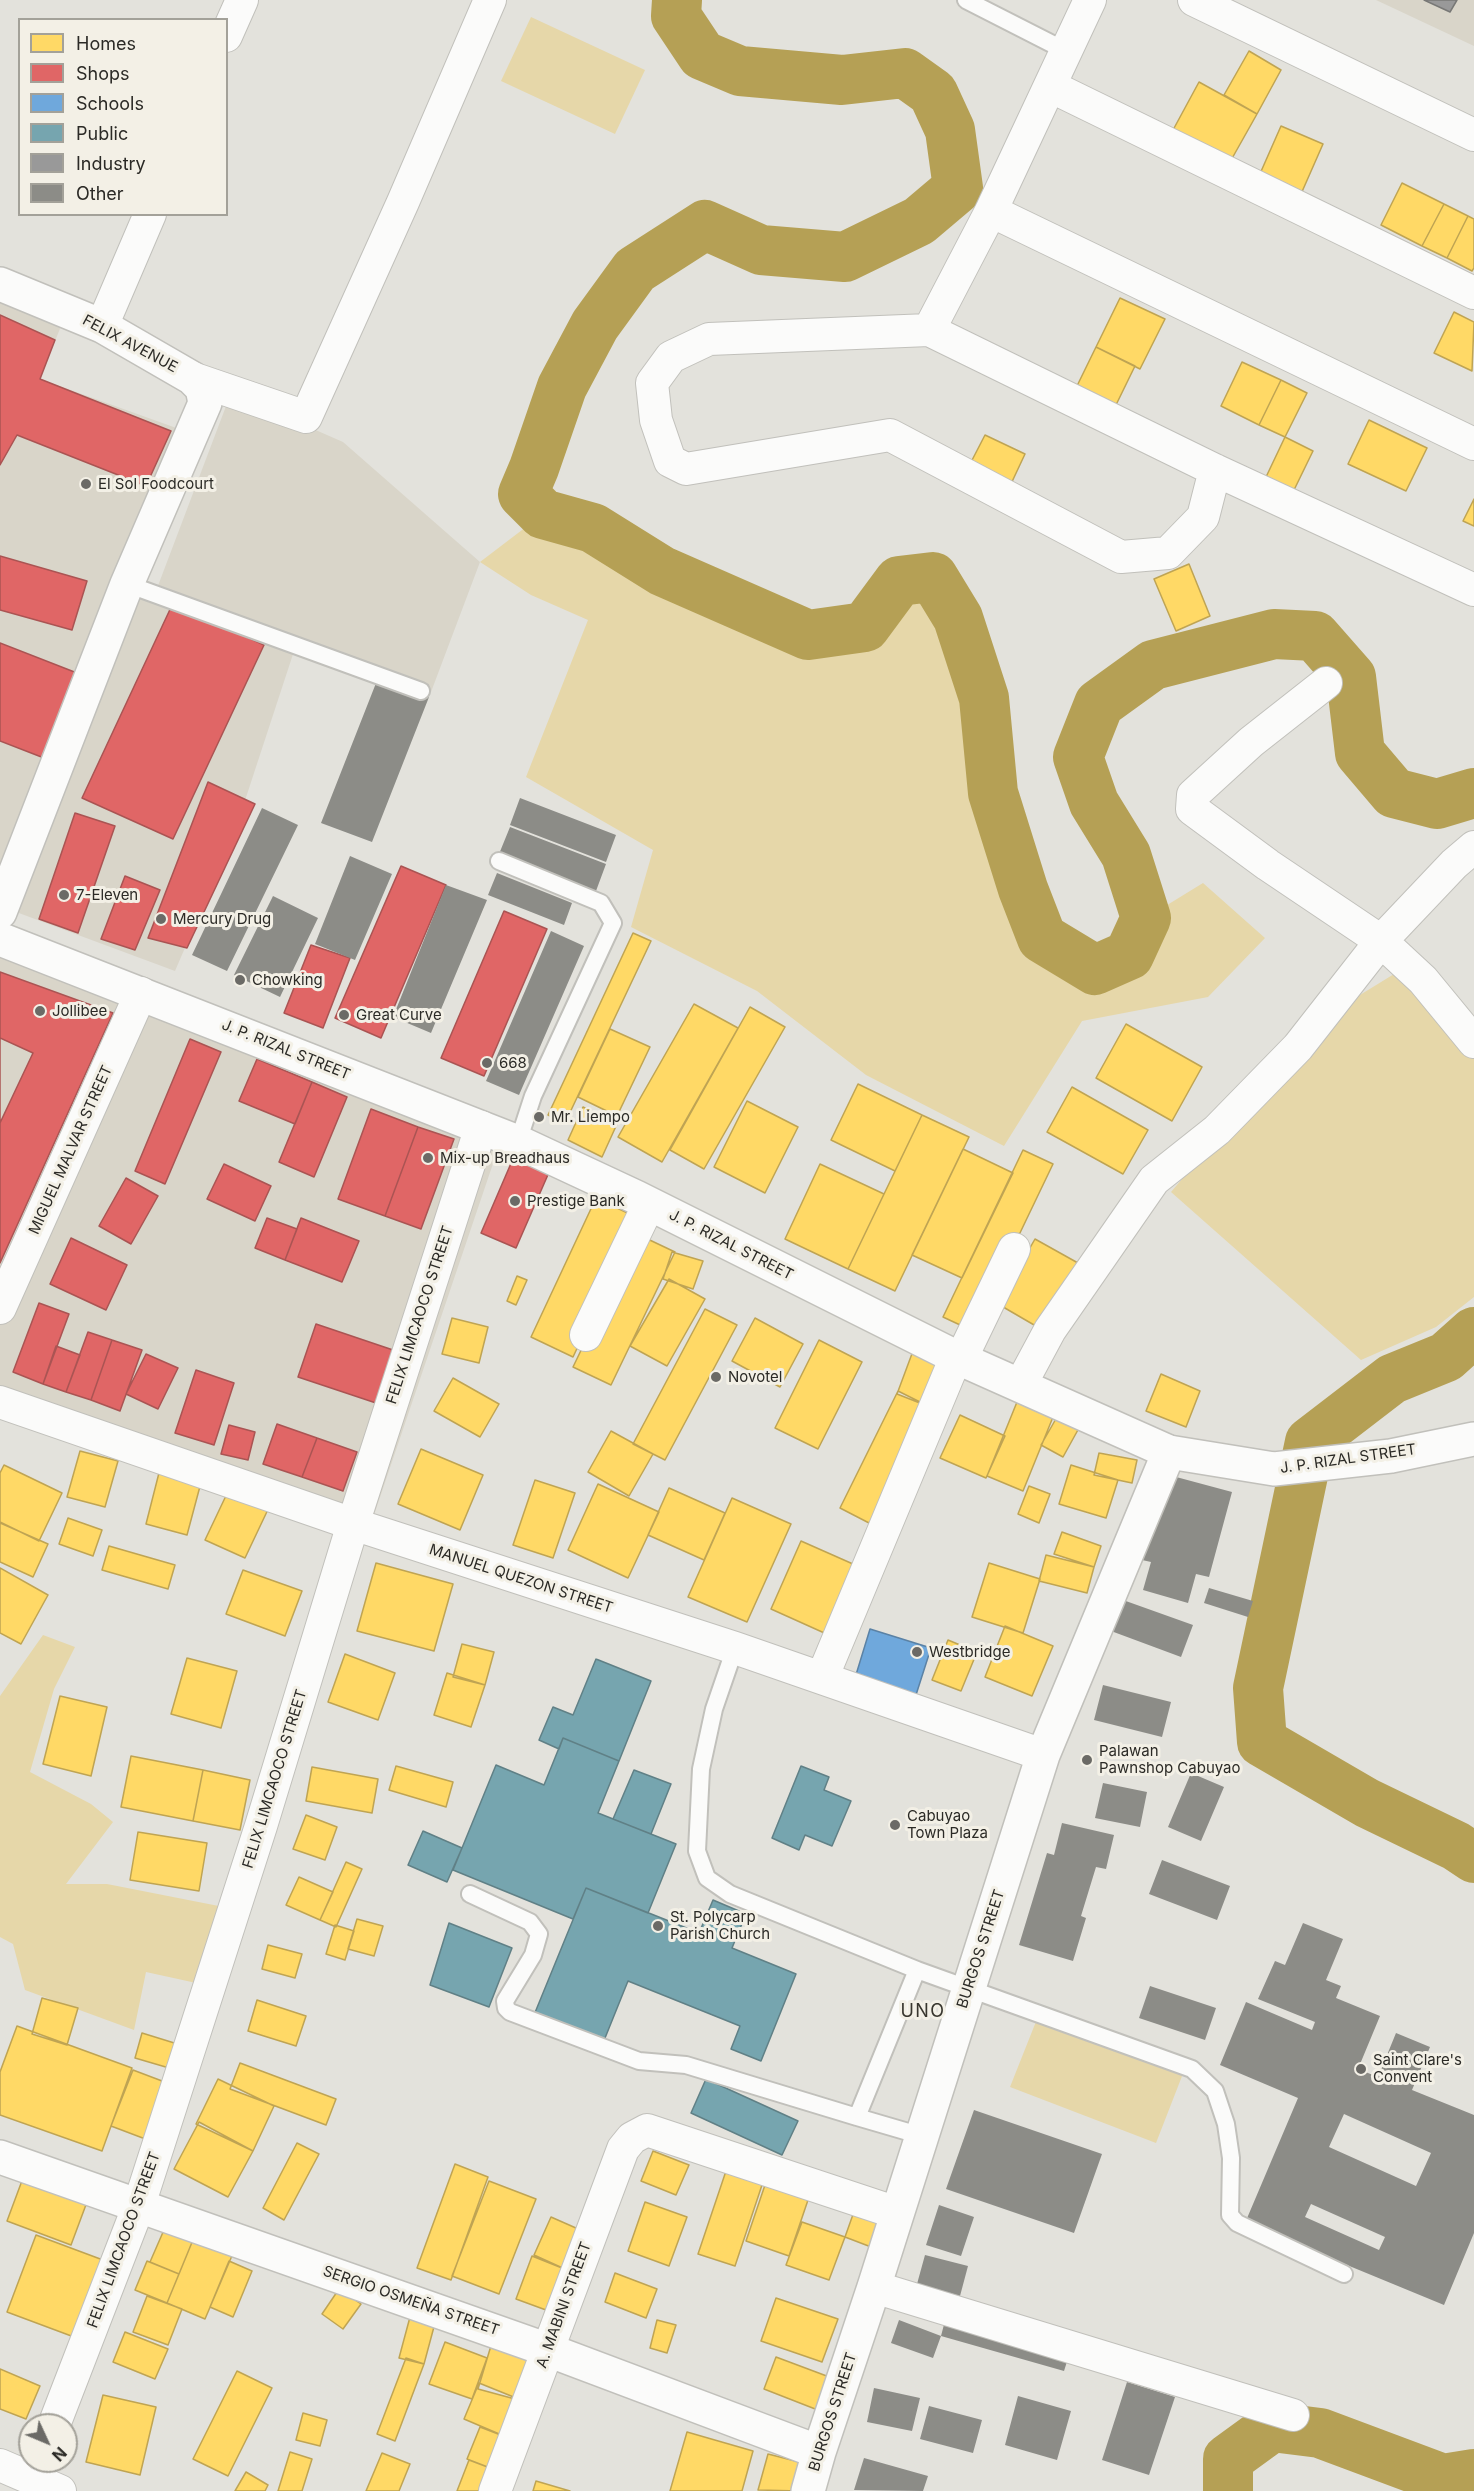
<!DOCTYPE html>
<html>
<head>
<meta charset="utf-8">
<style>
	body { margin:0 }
	#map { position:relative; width:1474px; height:2491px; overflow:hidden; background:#e3e2dc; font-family:Inter,sans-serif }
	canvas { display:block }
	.legend { position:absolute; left:18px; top:18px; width:210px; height:198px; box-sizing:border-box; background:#f3f0e6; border:2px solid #a3a199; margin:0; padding:8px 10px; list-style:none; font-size:18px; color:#2b2a26 }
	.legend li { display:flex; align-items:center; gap:12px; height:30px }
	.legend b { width:30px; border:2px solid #a3a199 }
	.north { position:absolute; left:18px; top:2413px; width:60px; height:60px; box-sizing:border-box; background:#f3f0e6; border:2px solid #a3a199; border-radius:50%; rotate:134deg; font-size:16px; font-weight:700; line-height:24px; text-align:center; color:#2b2a26 }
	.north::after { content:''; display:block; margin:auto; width:21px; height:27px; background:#6b6a66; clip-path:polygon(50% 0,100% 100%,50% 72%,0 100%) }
</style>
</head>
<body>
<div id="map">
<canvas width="1474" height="2491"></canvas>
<ul class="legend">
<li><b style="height:16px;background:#ffd966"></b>Homes</li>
<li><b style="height:16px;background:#e06666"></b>Shops</li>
<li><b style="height:16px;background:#6fa8dc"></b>Schools</li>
<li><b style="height:16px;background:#76a5af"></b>Public</li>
<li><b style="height:16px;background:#999"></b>Industry</li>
<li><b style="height:16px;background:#8c8c87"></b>Other</li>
</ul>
<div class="north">N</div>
</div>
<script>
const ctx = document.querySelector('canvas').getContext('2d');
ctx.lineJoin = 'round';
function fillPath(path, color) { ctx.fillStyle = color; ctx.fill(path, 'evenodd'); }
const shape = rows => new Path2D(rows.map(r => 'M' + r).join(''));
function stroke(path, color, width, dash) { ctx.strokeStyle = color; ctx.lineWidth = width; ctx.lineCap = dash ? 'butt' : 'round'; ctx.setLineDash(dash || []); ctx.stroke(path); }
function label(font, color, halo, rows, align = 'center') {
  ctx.font = font + ' Inter,sans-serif'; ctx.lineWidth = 6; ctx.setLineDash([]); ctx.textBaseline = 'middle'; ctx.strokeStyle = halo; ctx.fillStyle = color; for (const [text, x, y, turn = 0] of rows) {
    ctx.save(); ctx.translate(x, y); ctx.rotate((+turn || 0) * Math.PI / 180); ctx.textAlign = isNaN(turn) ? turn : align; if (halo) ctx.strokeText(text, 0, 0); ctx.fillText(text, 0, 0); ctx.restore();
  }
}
const built = shape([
	[1376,0,1474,0,1474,46],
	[0,294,63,321,40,379,193,434,130,582,156,591,231,393,343,442,480,562,431,692,296,645,234,834,175,971,0,906],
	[0,933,502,1137,374,1515,0,1396]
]);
const green = shape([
	[531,17,645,70,615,134,501,81],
	[543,514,593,528,662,571,808,635,865,627,899,581,933,577,958,618,984,697,993,793,1023,889,1042,938,1096,970,1129,955,1146,918,1203,883,1265,938,1208,997,1082,1021,1004,1146,866,1075,757,991,631,927,653,850,526,777,588,620,531,595,480,562],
	[1399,971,1474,1050,1474,1297,1436,1327,1361,1360,1171,1192,1222,1132,1342,1006],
	[43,1635,75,1647,54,1689,30,1772,91,1804,113,1822,66,1884,107,1884,239,1910,210,1986,146,1972,134,2030,25,1990,13,1944,0,1937,0,1696],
	[1039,2014,1184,2071,1156,2143,1010,2087]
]);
const homes = shape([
	[1249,51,1281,70,1257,114,1224,95,1249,51],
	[1199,82,1257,114,1230,162,1173,130,1199,82],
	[1281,126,1323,144,1301,194,1259,176,1281,126],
	[1402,183,1444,204,1422,246,1381,225,1402,183],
	[1444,204,1468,216,1447,258,1422,246,1444,204],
	[1468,216,1474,219,1474,268,1472,271,1447,258,1468,216],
	[1120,298,1165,319,1140,369,1096,347,1120,298],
	[1454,312,1474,322,1472,371,1434,353,1454,312],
	[1096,347,1135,366,1114,409,1075,390,1096,347],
	[1242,362,1281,380,1259,425,1221,406,1242,362],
	[1281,380,1307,393,1285,437,1259,425,1281,380],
	[1369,420,1427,448,1406,491,1348,464,1369,420],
	[985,435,1025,454,1010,486,969,466,985,435],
	[1285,437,1313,451,1294,490,1266,477,1285,437],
	[1474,499,1474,526,1463,521,1474,499],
	[1189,564,1210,616,1176,631,1154,579,1189,564],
	[633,933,651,941,565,1123,548,1115,633,933],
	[694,1004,738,1028,662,1162,618,1137,694,1004],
	[750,1007,785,1027,704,1169,670,1150,750,1007],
	[1126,1024,1202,1067,1172,1121,1096,1078,1126,1024],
	[610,1029,650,1047,617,1116,578,1097,610,1029],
	[858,1084,922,1115,895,1171,831,1140,858,1084],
	[1072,1087,1148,1130,1123,1174,1047,1132,1072,1087],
	[747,1101,798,1127,765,1193,714,1167,747,1101],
	[583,1107,617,1124,602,1157,568,1140,583,1107],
	[922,1115,969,1137,895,1291,848,1269,922,1115],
	[963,1149,1013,1173,962,1278,912,1255,963,1149],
	[1023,1150,1053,1164,973,1331,943,1317,1023,1150],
	[820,1164,884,1194,848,1269,785,1239,820,1164],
	[596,1198,638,1218,573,1357,531,1337,596,1198],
	[637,1234,675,1252,611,1385,573,1367,637,1234],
	[1035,1239,1078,1263,1041,1329,998,1304,1035,1239],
	[672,1252,703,1261,693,1289,663,1279,672,1252],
	[517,1276,527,1280,516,1305,507,1301,517,1276],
	[669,1279,705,1299,667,1366,630,1346,669,1279],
	[705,1309,737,1325,665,1460,633,1444,705,1309],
	[452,1318,488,1327,479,1363,442,1354,452,1318],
	[755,1318,803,1344,780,1387,732,1361,755,1318],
	[819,1340,862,1362,818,1449,775,1428,819,1340],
	[913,1351,946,1364,930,1407,897,1394,913,1351],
	[1161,1374,1200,1391,1186,1427,1146,1411,1161,1374],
	[453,1378,499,1404,480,1437,434,1411,453,1378],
	[898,1391,930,1407,871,1524,840,1508,898,1391],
	[1017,1402,1053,1417,1023,1491,987,1476,1017,1402],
	[960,1415,1005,1436,986,1478,940,1458,960,1415],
	[1057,1417,1079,1428,1063,1457,1041,1445,1057,1417],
	[611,1431,653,1454,629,1496,588,1472,611,1431],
	[421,1449,483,1475,460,1530,398,1504,421,1449],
	[80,1451,118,1461,105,1507,67,1497,80,1451],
	[1099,1453,1137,1460,1132,1483,1094,1475,1099,1453],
	[4,1465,62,1493,39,1541,0,1522,0,1473,4,1465],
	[161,1465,203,1475,187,1535,146,1524,161,1465],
	[1071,1465,1118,1480,1106,1518,1059,1504,1071,1465],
	[535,1480,575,1493,553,1558,513,1545,535,1480],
	[232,1483,272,1501,245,1558,205,1540,232,1483],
	[598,1484,659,1512,628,1578,568,1550,598,1484],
	[1029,1486,1050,1494,1039,1523,1018,1514,1029,1486],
	[669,1488,725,1513,704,1560,648,1535,669,1488],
	[732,1498,791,1524,747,1622,688,1597,732,1498],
	[68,1518,102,1530,93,1556,59,1544,68,1518],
	[0,1523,48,1544,33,1577,0,1562,0,1523],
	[1062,1532,1101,1546,1094,1567,1054,1554,1062,1532],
	[801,1541,862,1568,831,1636,771,1609,801,1541],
	[109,1546,175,1565,168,1589,102,1570,109,1546],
	[1046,1555,1094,1567,1087,1593,1039,1581,1046,1555],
	[376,1563,453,1584,434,1651,357,1631,376,1563],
	[989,1563,1040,1579,1023,1633,972,1617,989,1563],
	[0,1568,48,1595,21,1644,0,1633,0,1568],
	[243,1570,302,1591,285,1636,226,1614,243,1570],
	[1005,1626,1053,1646,1032,1696,985,1677,1005,1626],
	[948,1640,977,1652,961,1691,932,1680,948,1640],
	[462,1644,494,1652,485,1685,453,1677,462,1644],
	[345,1654,395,1673,378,1720,328,1702,345,1654],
	[187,1658,237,1671,221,1728,171,1714,187,1658],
	[447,1673,485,1685,471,1727,434,1715,447,1673],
	[60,1696,107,1707,91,1776,43,1764,60,1696],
	[131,1756,203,1770,193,1821,121,1807,131,1756],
	[396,1766,453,1782,446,1807,389,1790,396,1766],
	[312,1767,378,1779,372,1813,306,1801,312,1767],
	[203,1770,250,1780,240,1830,193,1821,203,1770],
	[306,1815,337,1827,325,1860,293,1849,306,1815],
	[138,1832,207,1843,199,1891,130,1880,138,1832],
	[346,1862,362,1869,336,1927,320,1920,346,1862],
	[299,1877,333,1892,320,1920,286,1905,299,1877],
	[357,1919,383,1926,374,1956,348,1949,357,1919],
	[335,1925,354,1931,345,1960,326,1954,335,1925],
	[268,1945,302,1954,295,1978,262,1969,268,1945],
	[42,1998,78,2008,67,2045,32,2034,42,1998],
	[257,2000,306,2016,296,2046,248,2031,257,2000],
	[17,2026,132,2068,102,2151,0,2115,0,2072,17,2026],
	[142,2033,184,2046,176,2070,135,2058,142,2033],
	[240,2063,336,2099,326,2125,230,2089,240,2063],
	[133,2070,170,2084,148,2140,111,2126,133,2070],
	[218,2079,274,2106,253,2151,196,2124,218,2079],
	[199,2122,253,2151,228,2197,174,2169,199,2122],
	[297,2143,319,2154,284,2220,263,2208,297,2143],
	[653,2151,689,2165,676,2195,641,2181,653,2151],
	[455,2164,488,2177,451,2280,417,2268,455,2164],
	[726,2171,763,2182,735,2266,698,2254,726,2171],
	[23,2178,87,2202,71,2245,7,2221,23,2178],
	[489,2181,536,2199,499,2294,452,2276,489,2181],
	[765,2185,808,2200,789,2256,746,2241,765,2185],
	[645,2202,687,2217,669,2266,628,2251,645,2202],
	[856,2206,891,2218,879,2250,845,2237,856,2206],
	[551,2217,585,2232,567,2270,534,2255,551,2217],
	[802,2222,845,2237,829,2280,786,2265,802,2222],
	[167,2223,195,2235,179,2274,150,2262,167,2223],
	[36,2235,103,2260,74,2337,7,2312,36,2235],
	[195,2235,234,2251,205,2319,167,2303,195,2235],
	[532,2256,562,2268,546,2310,516,2299,532,2256],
	[147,2261,179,2274,167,2303,135,2290,147,2261],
	[229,2261,252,2271,233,2317,210,2307,229,2261],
	[615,2273,657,2289,646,2318,605,2302,615,2273],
	[339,2289,361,2304,343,2329,322,2314,339,2289],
	[147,2296,182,2309,168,2345,133,2332,147,2296],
	[776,2298,838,2319,822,2362,761,2341,776,2298],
	[410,2317,435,2323,424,2364,399,2358,410,2317],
	[657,2320,676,2325,667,2353,650,2348,657,2320],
	[125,2332,168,2349,155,2379,113,2362,125,2332],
	[493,2339,540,2353,526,2402,478,2389,493,2339],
	[445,2342,487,2358,472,2399,429,2384,445,2342],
	[776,2357,840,2381,828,2414,764,2389,776,2357],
	[406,2358,424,2364,395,2441,377,2434,406,2358],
	[0,2369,40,2386,26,2419,0,2409,0,2369],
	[237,2371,272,2388,228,2476,193,2459,237,2371],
	[479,2383,526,2402,511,2439,464,2419,479,2383],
	[103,2395,156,2407,140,2475,86,2462,103,2395],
	[303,2413,327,2420,320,2446,296,2440,303,2413],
	[480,2427,511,2439,498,2471,467,2459,480,2427],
	[687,2432,753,2451,742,2491,670,2491,687,2432],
	[290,2452,312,2459,302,2491,278,2491,290,2452],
	[382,2453,410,2464,399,2491,366,2491,382,2453],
	[768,2454,807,2464,800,2491,758,2490,768,2454],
	[469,2460,498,2471,490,2491,457,2491,469,2460],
	[246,2472,268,2485,265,2491,235,2491,246,2472],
	[536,2481,570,2491,533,2491,536,2481]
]);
const shops = shape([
	[0,315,55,340,40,379,171,431,146,486,17,435,0,465,0,315],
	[0,556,87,581,72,630,0,610,0,556],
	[173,603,264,645,173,839,82,798,173,603],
	[0,643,77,673,44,758,0,741,0,643],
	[208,782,255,804,187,948,148,938,208,782],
	[75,813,115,826,78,933,39,919,75,813],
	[401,866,446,885,381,1038,335,1018,401,866],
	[125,876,160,890,135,950,101,939,125,876],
	[504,911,547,929,484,1076,441,1058,504,911],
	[311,945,350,958,323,1028,284,1013,311,945],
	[0,972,113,1013,0,1263,0,972],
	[0,1038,33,1053,0,1123,0,1038],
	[190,1039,221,1052,165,1184,135,1171,190,1039],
	[257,1059,312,1082,295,1124,239,1101,257,1059],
	[312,1082,347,1097,314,1177,279,1162,312,1082],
	[371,1109,418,1127,385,1216,338,1199,371,1109],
	[418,1127,454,1139,421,1229,385,1216,418,1127],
	[515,1154,550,1170,516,1248,481,1233,515,1154],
	[224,1164,271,1186,255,1221,207,1199,224,1164],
	[126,1178,158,1196,131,1244,99,1226,126,1178],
	[267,1218,297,1229,285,1260,255,1248,267,1218],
	[301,1218,359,1241,342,1282,285,1260,301,1218],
	[71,1238,127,1265,106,1310,50,1284,71,1238],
	[39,1303,69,1314,43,1384,13,1372,39,1303],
	[316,1324,396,1351,379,1404,298,1377,316,1324],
	[88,1332,112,1340,91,1400,66,1392,88,1332],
	[112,1340,142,1350,120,1411,91,1400,112,1340],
	[56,1346,80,1355,66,1392,43,1384,56,1346],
	[146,1354,178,1368,158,1409,126,1394,146,1354],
	[196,1370,234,1383,214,1445,175,1433,196,1370],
	[277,1424,317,1438,302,1477,263,1464,277,1424],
	[229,1425,255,1432,248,1460,221,1454,229,1425],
	[317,1438,357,1452,343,1491,302,1477,317,1438]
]);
const schools = shape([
	[870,1629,931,1648,915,1698,855,1678,870,1629]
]);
const public = shape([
	[596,1659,651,1681,619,1761,563,1738,559,1749,539,1740,553,1707,573,1715,596,1659],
	[563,1738,619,1761,598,1813,676,1844,648,1913,586,1888,573,1919,453,1870,496,1765,544,1785,563,1738],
	[801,1766,829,1777,824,1790,851,1801,832,1846,805,1835,799,1850,772,1838,801,1766],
	[634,1770,671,1784,651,1834,613,1819,634,1770],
	[423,1831,462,1848,447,1882,408,1865,423,1831],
	[586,1888,699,1933,713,1900,746,1914,732,1948,796,1974,761,2061,731,2049,740,2026,628,1981,603,2043,534,2015,586,1888],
	[449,1923,512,1948,489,2007,430,1985,449,1923],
	[706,2079,798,2121,782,2155,691,2113,706,2079]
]);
const industry = shape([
	[1424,0,1457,0,1450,12,1424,0]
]);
const river = shape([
	[677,0,676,16,702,55,740,71,842,80,905,73,933,93,950,130,958,188,919,221,845,257,761,250,705,225,635,270,595,325,562,387,534,468,523,494,543,514,593,528,662,571,808,635,865,627,899,581,933,577,958,618,984,698,993,793,1023,889,1042,938,1095,970,1129,955,1146,918,1126,855,1094,803,1078,757,1099,704,1153,665,1274,634,1315,636,1351,677,1360,753,1394,793,1437,804,1474,793],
	[1474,1332,1446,1357,1392,1379,1310,1442,1258,1688,1262,1742,1367,1803,1456,1846,1474,1858],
	[1228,2491,1228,2459,1272,2427,1320,2433,1443,2479,1474,2474]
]);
const building = shape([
	[378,678,429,697,372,842,321,823],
	[520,798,616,835,606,862,510,825],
	[262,808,298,825,227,971,192,955],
	[510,827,606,864,596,891,499,854],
	[350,856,392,874,355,960,315,944],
	[497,873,572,903,564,925,488,895],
	[446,885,487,900,431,1033,393,1017],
	[273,896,318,918,280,997,234,975],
	[551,931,584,946,519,1095,486,1081],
	[1165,1474,1232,1492,1209,1577,1196,1574,1188,1603,1143,1590,1151,1562,1142,1560],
	[1209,1588,1253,1601,1248,1617,1204,1603],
	[1123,1600,1193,1625,1181,1657,1111,1631],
	[1103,1685,1171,1702,1162,1737,1094,1720],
	[1191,1773,1224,1787,1201,1841,1168,1827],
	[1103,1783,1147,1792,1140,1827,1095,1818],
	[1062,1823,1114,1835,1106,1869,1096,1867,1081,1916,1086,1918,1073,1961,1019,1945,1047,1853,1054,1855],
	[1162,1860,1230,1886,1217,1920,1149,1894],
	[1303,1923,1343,1939,1326,1980,1341,1986,1336,1998,1380,2016,1358,2069,1378,2077,1396,2033,1430,2047,1412,2090,1474,2115,1474,2233,1444,2305,1245,2223,1298,2098,1220,2065,1246,2002,1312,2030,1315,2022,1258,1999,1275,1961,1285,1965],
	[1344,2114,1431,2153,1416,2186,1329,2147],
	[1311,2204,1385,2237,1379,2250,1305,2217],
	[1150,1986,1216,2008,1205,2040,1139,2018],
	[974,2110,1102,2154,1074,2233,946,2189],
	[939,2205,974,2217,961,2256,926,2245],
	[925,2255,968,2266,960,2296,917,2284],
	[947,2313,1071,2349,1064,2371,941,2336],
	[899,2320,941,2336,933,2358,891,2343],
	[1127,2382,1175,2397,1149,2475,1102,2460],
	[874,2388,920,2398,912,2431,867,2422],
	[1018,2396,1071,2411,1057,2460,1005,2445],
	[929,2406,982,2420,973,2453,920,2439],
	[864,2458,928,2476,923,2491,854,2490]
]);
const service = shape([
	[966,0,1066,51],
	[127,584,421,691],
	[499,861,601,903,613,923,533,1096,518,1142],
	[735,1648,714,1709,701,1769,697,1851,707,1878,730,1894,917,1970,1192,2069,1215,2091,1226,2124,1231,2158,1230,2215,1237,2223,1344,2274],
	[470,1894,530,1922,539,1934,533,1955,505,2001,506,2008,510,2012,639,2061,686,2065,857,2117],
	[917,1970,857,2117,922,2136]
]);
const minor = shape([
	[1090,0,991,211,929,330,1215,470,1474,590],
	[1194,0,1474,135],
	[226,36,242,0],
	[1050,86,1474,293],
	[991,211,1474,444],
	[102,326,150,214],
	[929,330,709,339,671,357,652,383,656,420,670,461,686,469,890,435,1121,557,1168,553,1203,517,1215,470],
	[192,378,306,417,403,202,490,0],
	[1326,683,1251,742,1193,795,1192,809,1268,865,1381,941,1423,980,1474,1042],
	[0,1308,141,993],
	[586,1335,649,1204],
	[961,1359,1014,1249],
	[1021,1384,1050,1330,1154,1180,1217,1130,1298,1047,1381,941,1454,864,1474,847],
	[0,1402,353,1524,735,1648,1043,1755],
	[822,1678,956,1357],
	[874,2287,1293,2415],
	[54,2425,139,2205,261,1826,353,1524,481,1127],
	[0,2465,60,2491],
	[495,2491,623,2149,632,2138,647,2130,897,2213]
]);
const tertiary = shape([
	[0,284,102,326,192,378,202,388,205,403,127,584,0,912],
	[0,2157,548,2350,819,2452],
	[808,2491,819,2452,874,2287,1043,1755,1169,1452]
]);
const secondary = shape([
	[0,939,518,1142,638,1198,956,1357,1169,1452,1274,1469,1391,1456,1474,1439]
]);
const markers = [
	[86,484,6,"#6b6a66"],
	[64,895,6,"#6b6a66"],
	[161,919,6,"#6b6a66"],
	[240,980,6,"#6b6a66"],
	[40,1011,6,"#6b6a66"],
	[344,1015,6,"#6b6a66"],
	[487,1063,6,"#6b6a66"],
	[539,1117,6,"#6b6a66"],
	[428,1158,6,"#6b6a66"],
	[515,1201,6,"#6b6a66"],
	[716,1377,6,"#6b6a66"],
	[917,1652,6,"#6b6a66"],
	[1087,1760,6,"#6b6a66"],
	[895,1825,6,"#6b6a66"],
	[658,1926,6,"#6b6a66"],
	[1361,2069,6,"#6b6a66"]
];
const streetNames = [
	["FELIX AVENUE",130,344,28],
	["J. P. RIZAL STREET",286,1050,22],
	["MIGUEL MALVAR STREET",71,1150,-66],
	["J. P. RIZAL STREET",731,1245,27],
	["FELIX LIMCAOCO STREET",420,1315,-72],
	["J. P. RIZAL STREET",1348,1459,-8],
	["MANUEL QUEZON STREET",521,1579,18],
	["FELIX LIMCAOCO STREET",275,1779,-73],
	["BURGOS STREET",981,1949,-72],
	["FELIX LIMCAOCO STREET",124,2240,-70],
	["SERGIO OSMEÑA STREET",411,2301,19],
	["A. MABINI STREET",564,2305,-70],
	["BURGOS STREET",833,2412,-72]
];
const poiNames = [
	["El Sol Foodcourt",98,484],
	["7-Eleven",76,895],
	["Mercury Drug",173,919],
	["Chowking",252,980],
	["Jollibee",52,1011],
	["Great Curve",356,1015],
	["668",499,1063],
	["Mr. Liempo",551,1117],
	["Mix-up Breadhaus",440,1158],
	["Prestige Bank",527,1201],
	["Novotel",728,1377],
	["Westbridge",929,1652],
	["Palawan",1099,1751],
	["Pawnshop Cabuyao",1099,1768],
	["Cabuyao",907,1816],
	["Town Plaza",907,1833],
	["St. Polycarp",670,1917],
	["Parish Church",670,1934],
	["Saint Clare's",1373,2060],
	["Convent",1373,2077]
];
const quarterNames = [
	["UNO",923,2012]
];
fillPath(built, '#d9d5c9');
fillPath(green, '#e6d7a9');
fillPath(homes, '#ffd966');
stroke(homes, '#bfa453', 1.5);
fillPath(shops, '#e06666');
stroke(shops, '#aa5453', 1.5);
fillPath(schools, '#6fa8dc');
stroke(schools, '#5b82a5', 1.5);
fillPath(public, '#76a5af');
stroke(public, '#608086', 1.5);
fillPath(industry, '#999');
stroke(industry, '#787876', 1.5);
stroke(river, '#b5a055', 50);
fillPath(building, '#8c8c87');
stroke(service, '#c1c0bb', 20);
stroke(minor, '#c1c0bb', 34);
stroke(tertiary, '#c1c0bb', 36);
stroke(secondary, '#c1c0bb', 36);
stroke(service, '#fbfbfa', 16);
stroke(minor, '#fbfbfa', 32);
stroke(tertiary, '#fbfbfa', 33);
stroke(secondary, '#fbfbfa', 33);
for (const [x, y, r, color] of markers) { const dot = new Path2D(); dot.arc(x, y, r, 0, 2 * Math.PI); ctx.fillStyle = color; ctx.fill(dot); stroke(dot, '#f3f0e6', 2); }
label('15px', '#2b2a26', '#f3f0e6', streetNames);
label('15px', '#2b2a26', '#f3f0e6', poiNames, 'left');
ctx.letterSpacing = '1.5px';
label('18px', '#38362e', '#f3f0e6', quarterNames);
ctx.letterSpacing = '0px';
</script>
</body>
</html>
